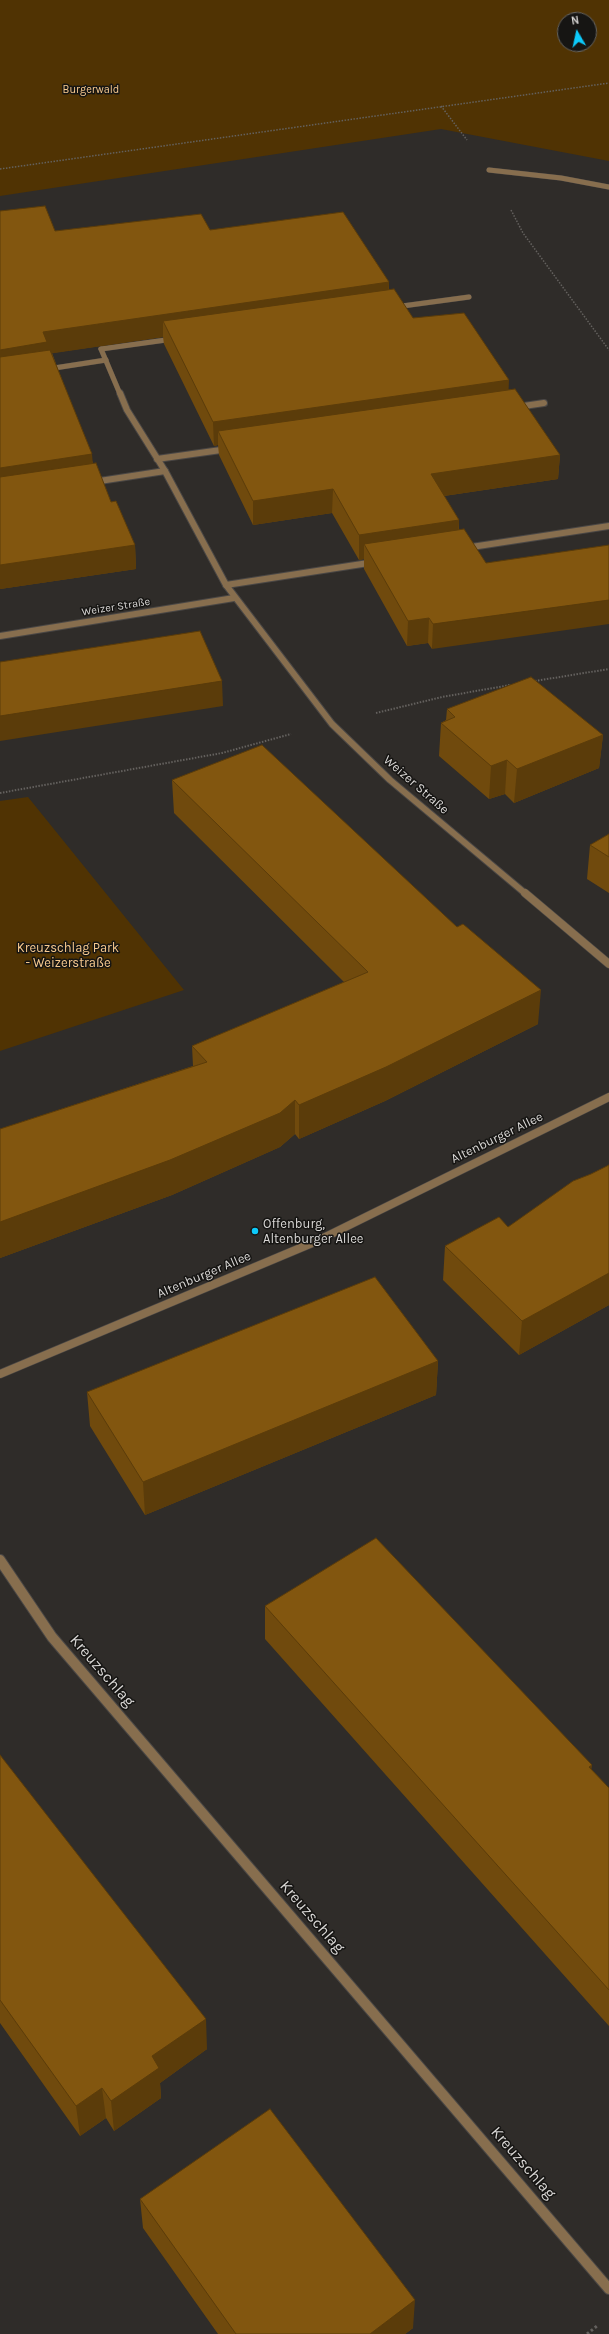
<!DOCTYPE html>
<html>
<head>
<meta charset="utf-8">
<style>
	body { margin:0 }
	#map { position:relative; width:609px; height:2334px; overflow:hidden; background:#2f2c29; font-family:Karla,sans-serif }
	canvas { display:block }
	.north { position:absolute; left:557px; top:12px; width:40px; height:40px; box-sizing:border-box; background:#161513; border:1px solid #646361; border-radius:50%; rotate:351deg; font-size:11px; font-weight:700; line-height:16px; text-align:center; color:#d9d7d5 }
	.north::after { content:''; display:block; margin:auto; width:14px; height:18px; background:#0dcafa; clip-path:polygon(50% 0,100% 100%,50% 72%,0 100%) }
</style>
</head>
<body>
<div id="map">
<canvas width="609" height="2334"></canvas>
<div class="north">N</div>
</div>
<script>
const ctx = document.querySelector('canvas').getContext('2d');
ctx.lineJoin = 'round';
function fillPath(path, color) { ctx.fillStyle = color; ctx.fill(path, 'evenodd'); }
const shape = rows => new Path2D(rows.map(r => 'M' + r).join(''));
function stroke(path, color, width, dash) { ctx.strokeStyle = color; ctx.lineWidth = width; ctx.lineCap = dash ? 'butt' : 'round'; ctx.setLineDash(dash || []); ctx.stroke(path); }
function label(font, color, halo, rows, align = 'center') {
  ctx.font = font + ' Karla,sans-serif'; ctx.lineWidth = 3; ctx.setLineDash([]); ctx.textBaseline = 'middle'; ctx.strokeStyle = halo; ctx.fillStyle = color; for (const [text, x, y, turn = 0] of rows) {
    ctx.save(); ctx.translate(x, y); ctx.rotate((+turn || 0) * Math.PI / 180); ctx.textAlign = isNaN(turn) ? turn : align; if (halo) ctx.strokeText(text, 0, 0); ctx.fillText(text, 0, 0); ctx.restore();
  }
}
const green = shape([
	[0,0,609,0,609,161,441,129,0,196],
	[565,20,589,20,589,44,565,44],
	[28,797,184,990,0,1051,0,801]
]);
const pathFar2 = shape([
	[441,106,467,140],
	[0,169,609,83],
	[511,210,523,233,609,350]
]);
const pathFar1 = shape([
	[535,681,609,669],
	[376,713,442,697,510,685],
	[0,793,222,753,291,734]
]);
const path = shape([
	[587,2334,597,2326]
]);
const serviceFar1 = shape([
	[489,170,561,178,609,187],
	[395,307,469,297],
	[101,349,173,339],
	[48,369,106,360]
]);
const service = shape([
	[517,407,544,403],
	[157,459,228,449],
	[93,482,165,471],
	[465,548,609,526],
	[226,585,375,562],
	[0,636,234,598]
]);
const minorFar3 = shape([
	[101,349,120,394]
]);
const minorFar2 = shape([
	[120,393,127,410,165,471,226,585,332,724,390,780,526,894]
]);
const minorFar1 = shape([
	[525,893,609,964],
	[0,1374,317,1241,609,1097]
]);
const minor = shape([
	[0,1560,52,1637,609,2289]
]);
const wall = shape([
	[0,211,55,231,210,230,389,282,389,289,413,318,508,389,560,455,558,479,444,496,459,520,459,530,432,649,428,643,407,646,364,569,364,559,359,560,332,513,253,525,219,455,218,445,214,446,164,344,163,337,52,353,93,463,111,502,135,545,136,569,0,589],
	[447,709,603,735,599,768,514,803,505,794,489,799,439,756,441,723,446,720],
	[172,780,538,1024,385,1101,299,1139,295,1134,280,1147,172,1195,0,1258,0,1129,193,1066,192,1046,344,982,174,813],
	[609,834,609,893,587,879,590,845],
	[609,1165,609,1305,519,1355,443,1280,445,1246,508,1227,591,1174],
	[438,1361,436,1395,145,1515,90,1426,87,1392],
	[265,1606,592,1765,591,1769,609,1788,609,2026,265,1639],
	[0,1755,207,2049,160,2083,161,2098,114,2131,106,2118,80,2136,0,2023],
	[140,2199,413,2328,405,2334,218,2334,143,2228]
]);
const shadedWall = shape([
	[389,282,388,304,163,321,163,337,48,354,0,373,0,350,43,332],
	[509,380,508,403,218,431,218,445,214,446,213,422],
	[92,454,94,477,0,491,0,468],
	[560,455,558,479,430,498,431,474],
	[333,489,332,513,253,525,253,501],
	[459,520,458,544,364,544,364,559,359,560,359,535],
	[135,545,136,569,0,589,0,565],
	[609,600,609,624,432,649,433,624],
	[429,618,428,643,407,646,408,621],
	[222,681,223,706,0,741,0,716],
	[603,735,599,768,514,803,517,769],
	[507,760,505,794,489,799,491,766],
	[541,990,538,1024,385,1101,299,1139,299,1105],
	[295,1100,295,1134,280,1147,172,1195,0,1258,0,1222],
	[609,1273,609,1305,519,1355,522,1321],
	[438,1361,436,1395,145,1515,143,1482],
	[592,1765,587,1797,589,1767],
	[206,2019,207,2049,160,2083,161,2098,114,2131,111,2101,152,2056],
	[102,2088,106,2118,80,2136,76,2106],
	[415,2300,413,2328,405,2334,370,2334]
]);
const building = shape([
	[45,206,55,231,201,214,210,230,343,212,389,282,43,332,47,342,0,350,0,211,45,206],
	[394,289,413,318,464,313,509,380,213,422,163,321,394,289],
	[50,350,92,454,0,468,0,357,50,350],
	[515,389,560,455,431,474,459,520,359,535,333,489,253,501,218,431,515,389],
	[96,463,111,502,116,501,135,545,0,565,0,477,96,463],
	[464,529,486,563,609,545,609,600,433,624,429,618,408,621,364,544,464,529],
	[200,631,222,681,0,716,0,662,200,631],
	[531,677,603,735,517,769,507,760,491,766,441,723,455,717,447,709,531,677],
	[262,745,457,927,463,924,541,990,386,1067,299,1105,295,1100,280,1113,170,1160,0,1222,0,1129,207,1062,192,1046,368,972,172,780,262,745],
	[609,834,609,857,590,845,609,834],
	[609,1165,609,1273,522,1321,445,1246,499,1217,508,1227,573,1181,591,1174,609,1165],
	[375,1277,438,1361,143,1482,87,1392,375,1277],
	[376,1538,592,1765,589,1767,609,1788,609,1990,265,1606,376,1538],
	[0,1755,206,2019,152,2056,159,2068,111,2101,102,2088,76,2106,0,2000,0,1755],
	[270,2109,415,2300,370,2334,236,2334,140,2199,270,2109]
]);
const markers = [
	[255,1231,4,"#0dcafa"]
];
const farParknames = [
	["Burgerwald",91,90]
];
const farStreetnames = [
	["Weizer Straße",116,607,-9]
];
const streetNames = [
	["Weizer Straße",416,785,41],
	["Altenburger Allee",497,1138,-26],
	["Altenburger Allee",204,1275,-23]
];
const parkNames = [
	["Kreuzschlag Park",68,948],
	["- Weizerstraße",68,963]
];
const poiNames = [
	["Offenburg,",263,1224],
	["Altenburger Allee",263,1239]
];
const nearStreetnames = [
	["Kreuzschlag",102,1671,49],
	["Kreuzschlag",312,1917,49],
	["Kreuzschlag",523,2163,49]
];
fillPath(green, '#503303');
stroke(serviceFar1, '#4a4745', 5.5);
stroke(service, '#4a4745', 8);
stroke(minorFar3, '#4a4745', 5.5);
stroke(minorFar2, '#4a4745', 8);
stroke(minorFar1, '#4a4745', 9);
stroke(minor, '#4a4745', 12);
stroke(pathFar2, '#64615e', 1.5, [1.5, 1.5]);
stroke(pathFar1, '#64615e', 2, [1.5, 1.5]);
stroke(path, '#64615e', 3, [2.5, 2.5]);
stroke(serviceFar1, '#876e4e', 5);
stroke(service, '#876e4e', 6);
stroke(minorFar3, '#876e4e', 5);
stroke(minorFar2, '#876e4e', 6);
stroke(minorFar1, '#876e4e', 8);
stroke(minor, '#876e4e', 10);
fillPath(wall, '#704a0d');
fillPath(shadedWall, '#5b3c0a');
fillPath(building, '#82560f');
stroke(building, '#5b3c0a', 1);
for (const [x, y, r, color] of markers) { const dot = new Path2D(); dot.arc(x, y, r, 0, 2 * Math.PI); ctx.fillStyle = color; ctx.fill(dot); stroke(dot, '#161513', 1.5); }
label('11px', '#f8ca8f', '#161513', farParknames);
label('11px', '#d9d7d5', '#161513', farStreetnames);
label('13px', '#d9d7d5', '#161513', streetNames);
label('13px', '#f8ca8f', '#161513', parkNames);
label('13px', '#d9d7d5', '#161513', poiNames, 'left');
label('16px', '#d9d7d5', '#161513', nearStreetnames);
</script>
</body>
</html>
